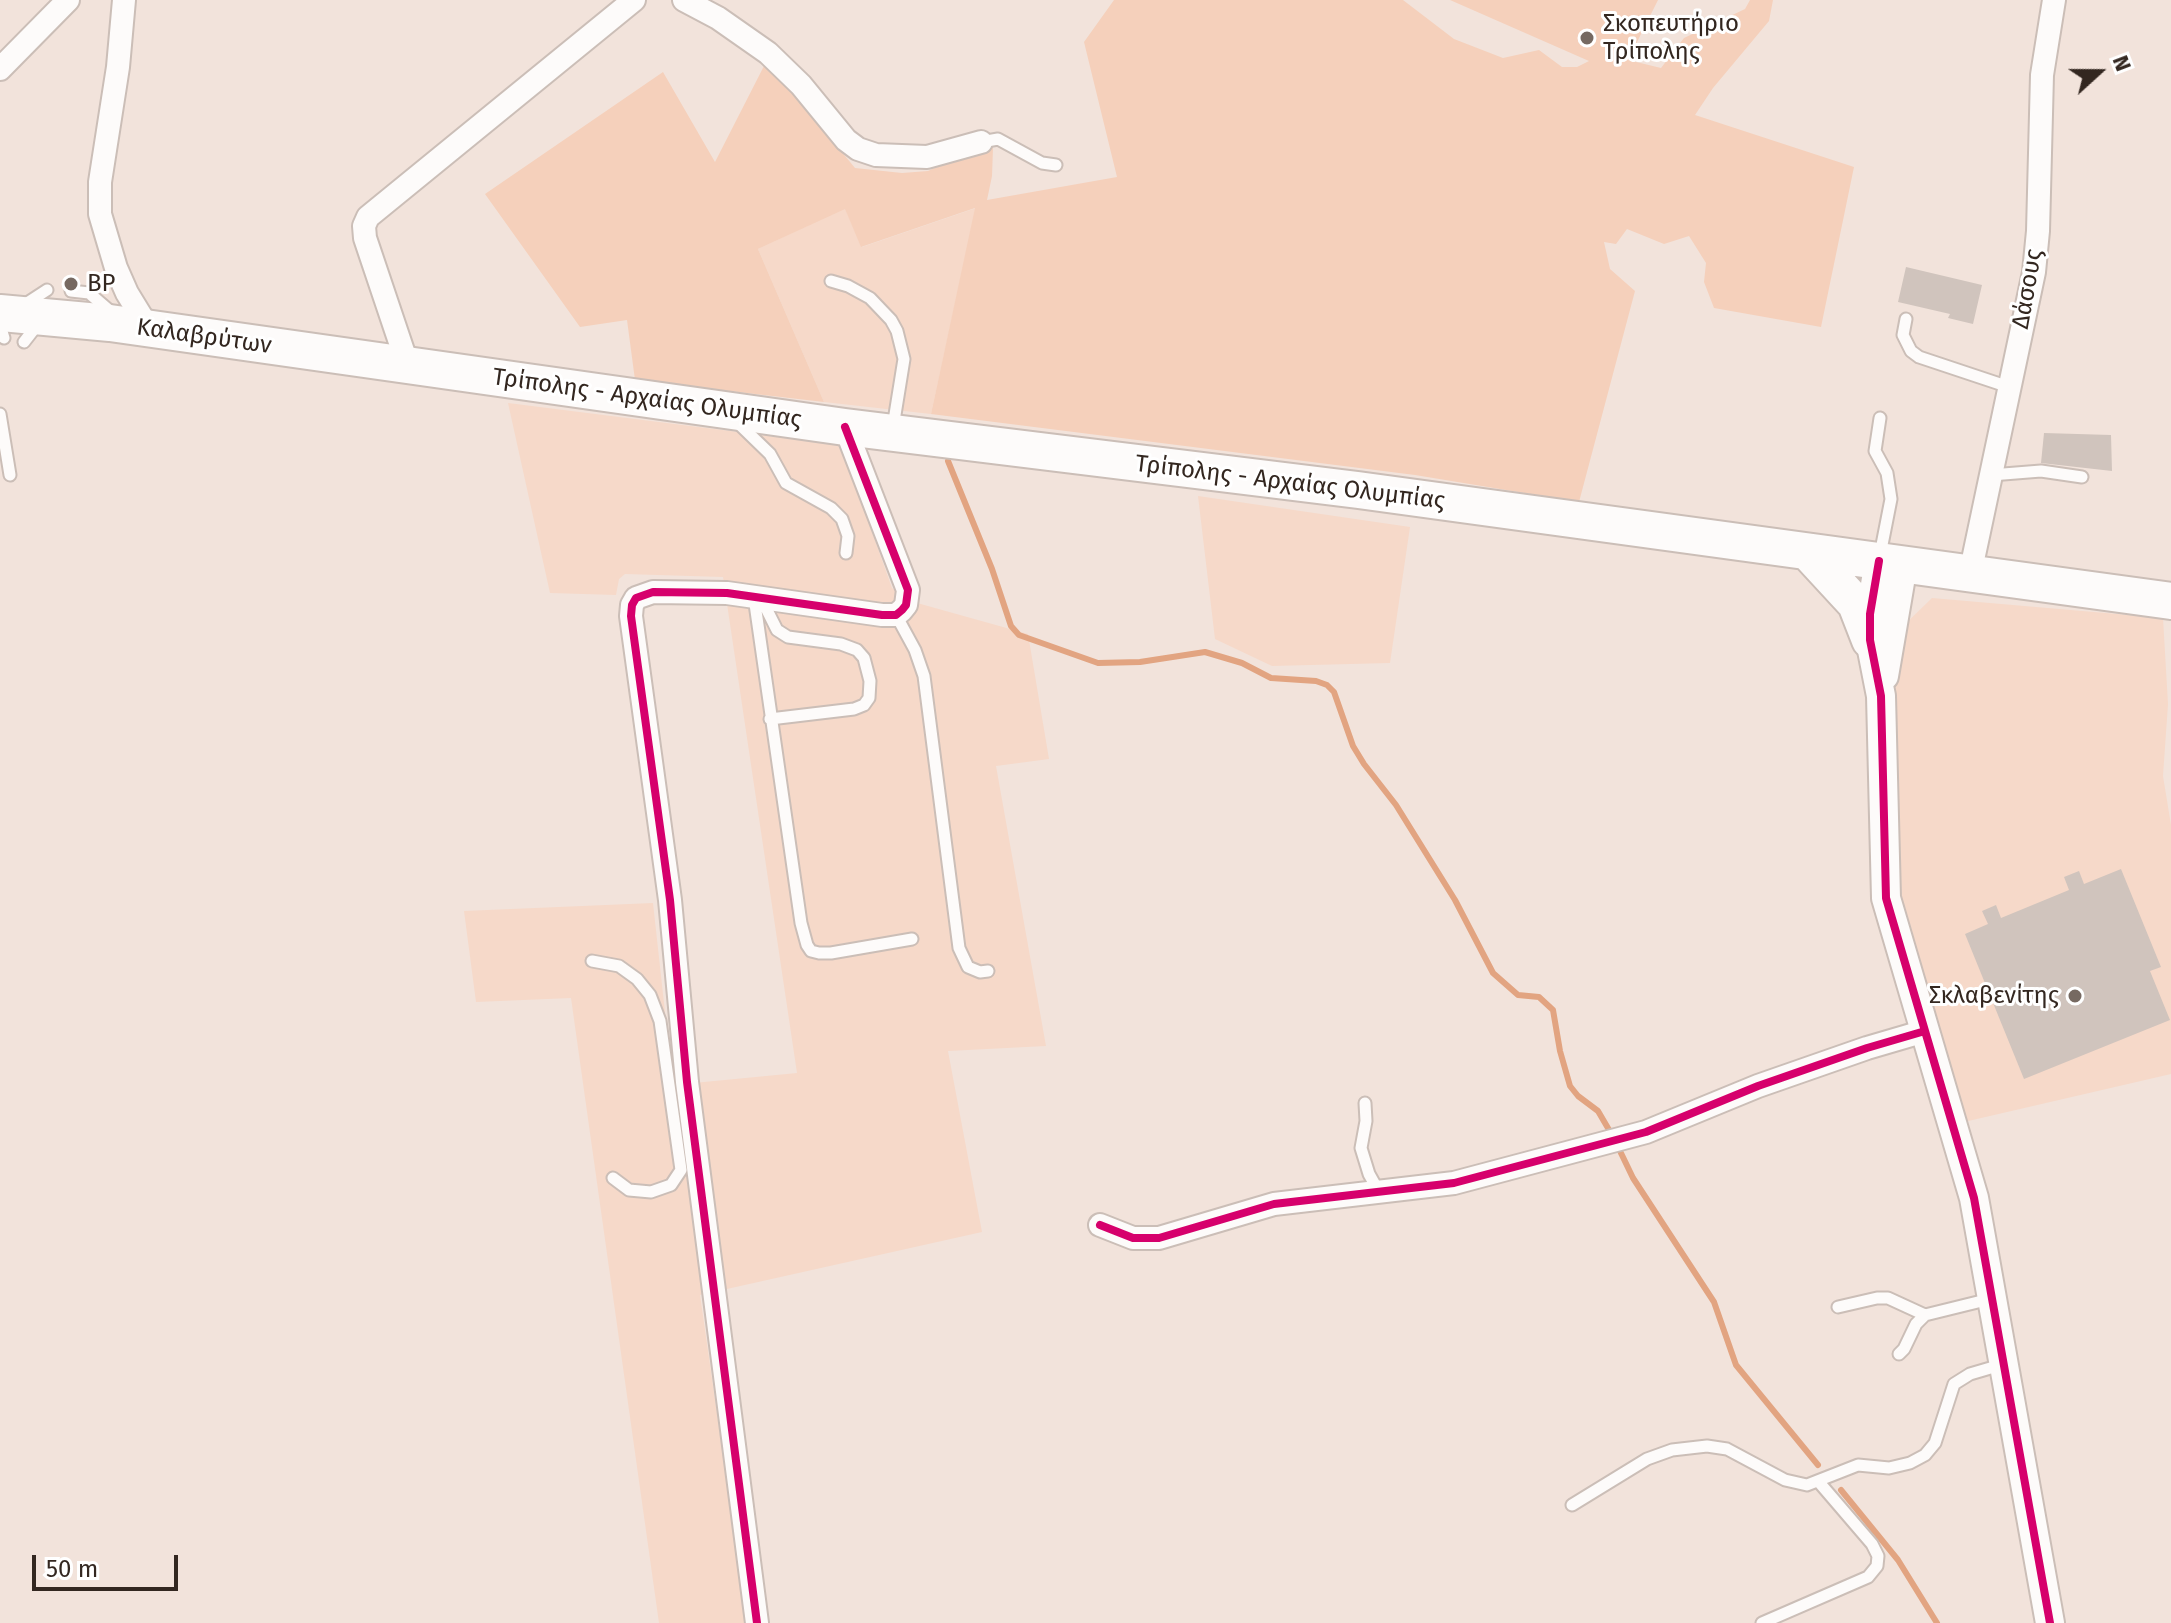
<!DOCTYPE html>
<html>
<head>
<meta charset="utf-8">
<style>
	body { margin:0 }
	#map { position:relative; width:2171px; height:1623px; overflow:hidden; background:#f2e3db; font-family:"Fira Sans",sans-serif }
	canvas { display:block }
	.north { position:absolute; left:2059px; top:32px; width:80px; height:80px; -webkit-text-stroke:6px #fff; paint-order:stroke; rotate:69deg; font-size:22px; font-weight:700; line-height:32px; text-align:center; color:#332720 }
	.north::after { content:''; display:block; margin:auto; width:28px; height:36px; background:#332720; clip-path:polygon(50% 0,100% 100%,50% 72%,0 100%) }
	.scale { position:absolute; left:32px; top:1555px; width:146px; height:36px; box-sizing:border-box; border:4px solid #332720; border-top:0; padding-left:10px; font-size:24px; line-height:28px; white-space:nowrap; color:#332720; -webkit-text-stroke:6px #fff; paint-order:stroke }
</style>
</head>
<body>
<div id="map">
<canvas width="2171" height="1623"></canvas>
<div class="north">N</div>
<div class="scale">50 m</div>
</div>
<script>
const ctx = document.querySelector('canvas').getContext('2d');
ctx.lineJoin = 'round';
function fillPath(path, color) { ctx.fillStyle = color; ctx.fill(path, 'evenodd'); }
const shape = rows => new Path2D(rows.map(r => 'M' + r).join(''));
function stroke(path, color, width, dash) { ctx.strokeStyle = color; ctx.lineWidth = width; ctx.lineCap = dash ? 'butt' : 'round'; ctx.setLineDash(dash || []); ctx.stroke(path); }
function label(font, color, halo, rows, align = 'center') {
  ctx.font = font + ' "Fira Sans",sans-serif'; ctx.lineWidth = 6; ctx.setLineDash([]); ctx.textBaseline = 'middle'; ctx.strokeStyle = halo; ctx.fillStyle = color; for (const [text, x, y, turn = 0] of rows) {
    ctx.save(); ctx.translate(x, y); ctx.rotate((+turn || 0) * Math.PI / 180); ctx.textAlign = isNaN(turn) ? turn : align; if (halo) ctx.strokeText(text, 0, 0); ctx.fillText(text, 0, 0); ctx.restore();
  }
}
const built = shape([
	[845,208,862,247,976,208,931,414,824,402,758,249],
	[508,403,841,445,892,588,910,601,1028,634,1049,759,996,766,1046,1046,948,1051,982,1232,700,1295,747,1623,659,1623,571,998,476,1002,464,911,653,903,673,1085,797,1073,723,577,625,574,619,579,616,595,550,593],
	[1198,496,1410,527,1390,663,1272,666,1215,639],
	[1932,598,2163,618,2168,704,2163,776,2171,825,2171,1074,1964,1122,1892,882,1893,691,1898,631]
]);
const green = shape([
	[1114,0,1403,0,1454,39,1503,58,1539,50,1562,67,1577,67,1589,61,1450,0,1658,0,1628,60,1661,68,1684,38,1745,9,1750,0,1773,0,1769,21,1713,88,1695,115,1854,167,1821,327,1714,308,1704,282,1706,263,1689,236,1664,244,1627,229,1616,244,1604,242,1610,269,1635,291,1579,502,1415,475,931,414,975,208,861,247,845,209,758,249,824,402,635,380,627,320,580,327,485,194,663,72,715,162,764,66,794,94,855,168,902,173,928,171,952,160,993,148,992,176,987,200,1117,177,1084,42]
]);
const stream = shape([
	[948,461,992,569,1011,626,1019,635,1098,663,1140,662,1205,652,1242,663,1271,678,1316,681,1327,685,1334,692,1353,746,1364,764,1396,805,1455,900,1493,973,1518,995,1539,997,1553,1010,1560,1051,1570,1086,1578,1096,1598,1111,1612,1135],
	[1620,1151,1633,1178,1714,1302,1736,1365,1818,1465],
	[1841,1490,1898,1560,1937,1623]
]);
const building = shape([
	[1906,267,1982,285,1973,324,1948,318,1950,314,1898,302],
	[2044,433,2111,435,2112,471,2041,463],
	[2121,869,2161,967,2150,971,2170,1020,2024,1079,1965,934,1988,924,1982,911,1996,905,2001,918,2069,890,2064,877,2079,871,2084,884]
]);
const service = shape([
	[981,142,998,139,1042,163,1056,165],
	[831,281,848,286,870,298,891,320,897,331,904,359,893,427],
	[71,291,89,293,111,312],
	[24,305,47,290],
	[1906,319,1903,335,1911,351,1919,357,2009,387],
	[0,325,4,338],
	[24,342,38,324],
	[0,414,10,475],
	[736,421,770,454,786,483,831,508,842,519,848,536,846,553],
	[1991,475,2041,471,2082,477],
	[1880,555,1891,499,1887,473,1875,451,1880,418],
	[754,597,801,923,807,945,811,951,819,953,831,953,912,939],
	[765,598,766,608,777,630,788,637,841,644,857,650,864,658,870,681,869,698,864,705,854,709,770,719],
	[896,615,915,650,924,676,959,948,968,967,980,972,988,971],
	[592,961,619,966,637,979,650,995,660,1021,681,1170,671,1185,651,1192,629,1190,613,1178],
	[1365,1103,1366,1121,1361,1148,1369,1174,1379,1192],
	[1838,1307,1877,1298,1888,1298,1925,1315],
	[1899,1354,1904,1349,1916,1324,1925,1315,1990,1299],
	[1572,1505,1647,1459,1672,1450,1707,1446,1727,1449,1785,1480,1807,1485,1858,1465,1889,1468,1910,1463,1925,1455,1935,1443,1954,1384,1970,1374,2004,1364],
	[1762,1623,1868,1577,1877,1566,1878,1556,1872,1544,1818,1481]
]);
const minor = shape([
	[124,0,118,67,100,182,100,214,116,268,127,293,149,329],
	[684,0,718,18,768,53,801,85,846,140,858,149,876,155,927,157,981,142],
	[0,69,68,0],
	[408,366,365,238,364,226,368,217,634,0],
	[1970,574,2034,272,2038,231,2042,75,2054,0],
	[1100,1225,1133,1238,1159,1238,1274,1204,1454,1183,1646,1132,1758,1086,1867,1048,1925,1031],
	[757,1623,687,1082,670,900,631,616,632,605,636,598,653,592,727,593,882,615,896,615,902,610,906,605,908,590,845,427]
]);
const tertiary = shape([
	[1879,561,1870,614,1870,640,1881,696,1886,898,1974,1198,2050,1623],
	[1884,676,1903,565]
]);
const primary = shape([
	[0,313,110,323,845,427,1358,490,2171,601],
	[1808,552,1856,604,1870,640]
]);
const cycleway = shape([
	[1879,561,1870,614,1870,640,1881,696,1886,898,1974,1198,2050,1623],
	[1100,1225,1133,1238,1159,1238,1274,1204,1454,1183,1646,1132,1758,1086,1867,1048,1925,1031],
	[757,1623,687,1082,670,900,631,616,632,605,636,598,653,592,727,593,882,615,896,615,902,610,906,605,908,590,845,427]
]);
const markers = [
	[1587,38,8,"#766961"],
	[71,284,8,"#766961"],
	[2075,996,8,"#766961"]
];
const poiNames = [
	["Σκοπευτήριο",1603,24],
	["Τρίπολης",1603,52],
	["BP",87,284],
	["Σκλαβενίτης",2059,996,"right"]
];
const streetNames = [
	["Δάσους",2028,289,-80],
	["Καλαβρύτων",204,337,8],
	["Τρίπολης - Αρχαίας Ολυμπίας",647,399,8],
	["Τρίπολης - Αρχαίας Ολυμπίας",1290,483,7]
];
fillPath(built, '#f6d9c9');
fillPath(green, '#f5d0bb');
stroke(stream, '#e2a481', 6);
fillPath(building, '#d0c4bd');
stroke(service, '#cbbeb7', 15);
stroke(minor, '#cbbeb7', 26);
stroke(tertiary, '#cbbeb7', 32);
stroke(primary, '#cbbeb7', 40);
stroke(service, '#fdfbfa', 11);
stroke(minor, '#fdfbfa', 22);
stroke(tertiary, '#fdfbfa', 28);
stroke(primary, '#fdfbfa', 36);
stroke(cycleway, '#d6006c', 8);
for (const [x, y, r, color] of markers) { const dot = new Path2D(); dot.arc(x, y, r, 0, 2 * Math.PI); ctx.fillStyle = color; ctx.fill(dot); stroke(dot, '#fff', 3); }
label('24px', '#332720', '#fff', poiNames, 'left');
label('24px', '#332720', '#fff', streetNames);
</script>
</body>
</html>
